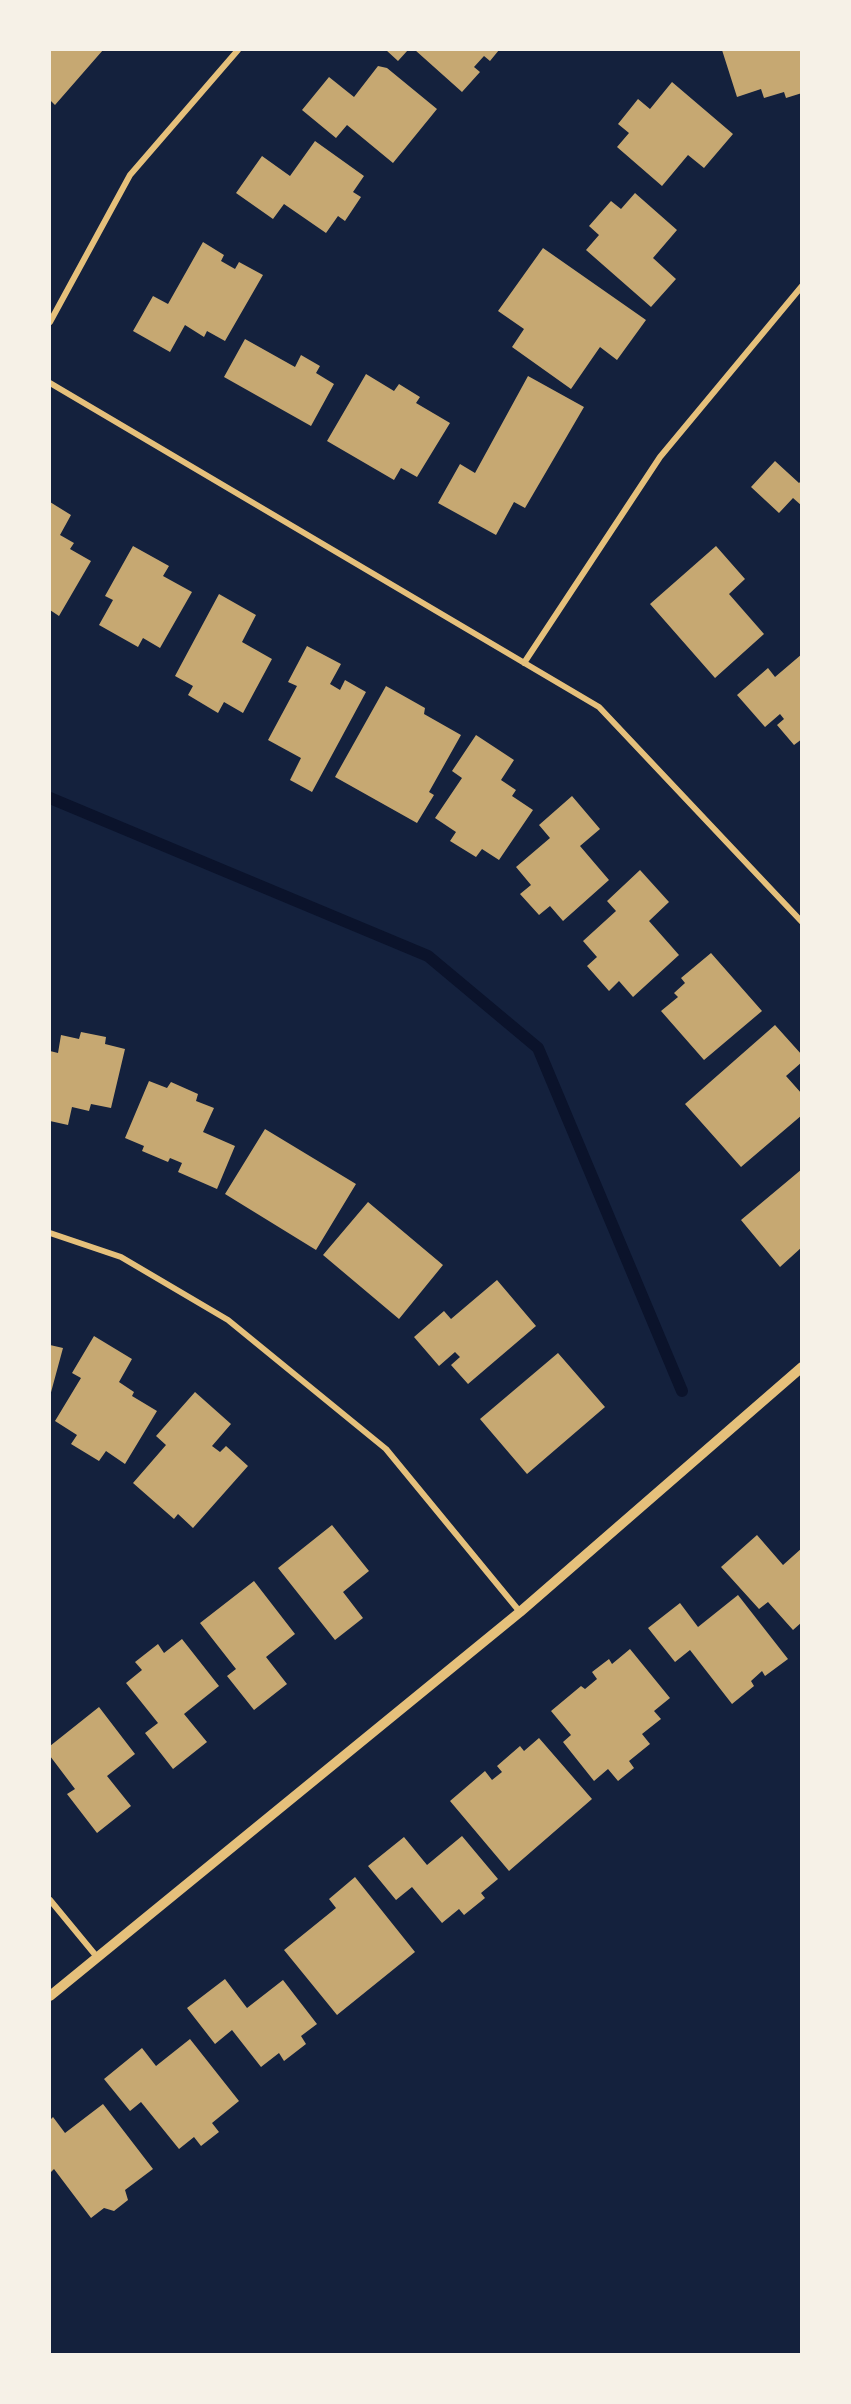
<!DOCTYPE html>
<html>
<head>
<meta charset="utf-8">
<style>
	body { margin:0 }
	#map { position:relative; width:851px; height:2404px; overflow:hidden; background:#14213d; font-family:Mulish,sans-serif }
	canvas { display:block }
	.frame { position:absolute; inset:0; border:51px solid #f6f1e7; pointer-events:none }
</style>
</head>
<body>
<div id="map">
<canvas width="851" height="2404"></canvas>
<div class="frame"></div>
</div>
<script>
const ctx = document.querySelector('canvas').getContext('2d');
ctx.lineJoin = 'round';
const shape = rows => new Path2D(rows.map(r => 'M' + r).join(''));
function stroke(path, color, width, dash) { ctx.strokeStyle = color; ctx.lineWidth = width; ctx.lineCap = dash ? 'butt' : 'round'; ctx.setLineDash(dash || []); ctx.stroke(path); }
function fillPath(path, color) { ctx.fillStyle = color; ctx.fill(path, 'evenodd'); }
const stream = shape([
	[50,798,428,956,538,1048,682,1391]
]);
const building = shape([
	[50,50,103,50,55,105,50,100],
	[386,50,408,50,398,61],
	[415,50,499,50,490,61,484,56,474,67,480,72,462,92],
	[722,50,802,50,802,93,786,98,784,92,764,98,761,89,737,97],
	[378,66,387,68,437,109,393,163,347,125,336,138,302,110,329,77,354,97],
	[672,82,733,134,704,168,688,155,662,186,617,147,629,133,618,124,638,99,650,109],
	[315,141,364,176,353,192,361,197,345,221,338,216,326,233,284,204,273,219,236,193,262,156,290,176],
	[635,193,677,230,653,258,676,279,651,307,586,250,599,235,589,226,611,201,621,209],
	[203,242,224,255,221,261,235,269,239,262,263,275,225,341,207,331,204,337,185,325,170,352,133,331,153,296,168,304],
	[543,248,646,320,617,360,600,347,571,389,512,347,524,329,498,311],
	[245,339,295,367,301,355,320,366,316,373,334,384,311,426,224,377],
	[366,374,394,391,399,384,420,397,416,403,450,423,417,477,401,468,394,480,327,441],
	[528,376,584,407,525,508,514,502,496,535,438,503,460,464,475,473],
	[775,461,799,483,802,480,802,506,793,498,779,513,751,487],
	[50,502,71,515,60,535,74,543,70,549,91,561,59,616,50,610],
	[133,546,169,566,163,576,192,592,160,648,143,638,138,647,99,625,113,600,105,596],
	[716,546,745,579,729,594,764,634,715,678,650,604],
	[219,594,256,615,242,642,272,659,243,713,224,702,218,713,188,695,193,686,175,676],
	[307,646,341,664,330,684,340,690,345,680,366,692,312,792,290,780,301,758,268,740,297,686,288,682],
	[802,654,802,739,794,745,777,725,784,719,780,714,765,727,737,695,768,668,775,677],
	[386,686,425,708,424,714,461,735,429,792,434,795,417,823,335,777],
	[476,735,514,760,501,780,516,790,512,796,533,810,499,860,482,849,476,857,450,841,456,832,435,818,462,778,452,771],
	[572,796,600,829,580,846,609,880,563,921,550,906,539,915,520,894,531,885,516,867,550,838,539,825],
	[640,870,669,902,649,921,679,955,633,997,619,981,609,991,587,966,597,957,583,941,616,911,607,901],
	[711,953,762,1011,704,1060,661,1011,678,997,674,993,685,983,681,978],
	[775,1025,802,1055,802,1062,786,1076,802,1094,802,1115,741,1167,685,1104],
	[81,1032,106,1037,105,1044,125,1049,111,1108,91,1104,89,1111,72,1107,68,1125,50,1121,50,1051,58,1053,61,1035,79,1039],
	[149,1081,167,1088,171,1082,198,1094,196,1101,214,1108,203,1132,235,1146,217,1189,178,1172,182,1163,170,1158,168,1162,142,1151,144,1146,125,1138],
	[265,1129,356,1184,316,1250,225,1194],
	[802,1169,802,1247,780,1267,741,1220],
	[368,1202,443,1265,399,1319,323,1255],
	[497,1280,536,1326,468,1384,451,1365,460,1357,455,1352,439,1366,414,1337,444,1311,451,1319],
	[94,1336,132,1359,119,1382,134,1392,132,1396,157,1411,125,1464,106,1451,99,1461,71,1444,77,1435,55,1421,81,1378,72,1373],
	[50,1345,63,1348,50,1396],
	[558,1353,605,1407,527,1474,480,1419],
	[195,1392,231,1424,212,1446,220,1452,226,1446,248,1466,193,1528,178,1514,174,1519,133,1483,166,1445,156,1436],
	[332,1525,369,1571,343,1592,363,1618,335,1640,278,1568],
	[757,1535,783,1565,802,1548,802,1622,793,1630,768,1602,759,1609,721,1567],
	[254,1581,295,1634,266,1657,287,1684,254,1710,227,1676,236,1669,200,1623],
	[738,1595,788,1659,765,1676,762,1671,751,1681,754,1686,732,1704,690,1650,675,1662,648,1628,680,1603,698,1627],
	[182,1639,219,1686,184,1714,207,1742,173,1769,145,1733,158,1723,126,1683,142,1670,135,1662,158,1644,164,1653],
	[630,1649,670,1698,654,1711,661,1719,642,1734,650,1744,629,1761,634,1768,618,1781,608,1769,594,1781,563,1742,571,1735,551,1711,581,1686,585,1689,597,1679,592,1672,609,1659,612,1664],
	[99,1707,135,1754,107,1776,131,1806,97,1833,67,1794,75,1789,50,1756,50,1746],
	[539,1738,592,1799,509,1871,450,1801,485,1771,492,1780,502,1772,497,1766,520,1746,524,1751],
	[462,1836,498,1879,481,1893,485,1898,464,1915,459,1909,442,1923,412,1887,396,1900,368,1866,404,1837,427,1865],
	[355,1877,415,1952,337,2015,284,1950,336,1908,329,1899],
	[225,1979,247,2008,283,1980,317,2024,301,2036,306,2044,284,2061,279,2053,261,2067,232,2030,215,2044,187,2008],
	[190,2039,239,2101,212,2123,219,2132,201,2146,194,2137,179,2149,141,2102,130,2111,104,2079,142,2048,156,2066],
	[103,2104,153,2169,125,2190,128,2200,114,2211,104,2208,91,2218,54,2169,50,2173,50,2120,53,2117,65,2133]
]);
const minor = shape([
	[50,322,130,175,238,50],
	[50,383,599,707,802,922],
	[524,663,660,457,802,286],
	[50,1233,121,1257,228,1320,386,1449,520,1612],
	[50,1900,97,1957]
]);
const tertiary = shape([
	[50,1996,520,1612,802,1367]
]);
stroke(stream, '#0b132b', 12);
fillPath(building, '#c6a872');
stroke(minor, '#e5c07b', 6);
stroke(tertiary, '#e5c07b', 10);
</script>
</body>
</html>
